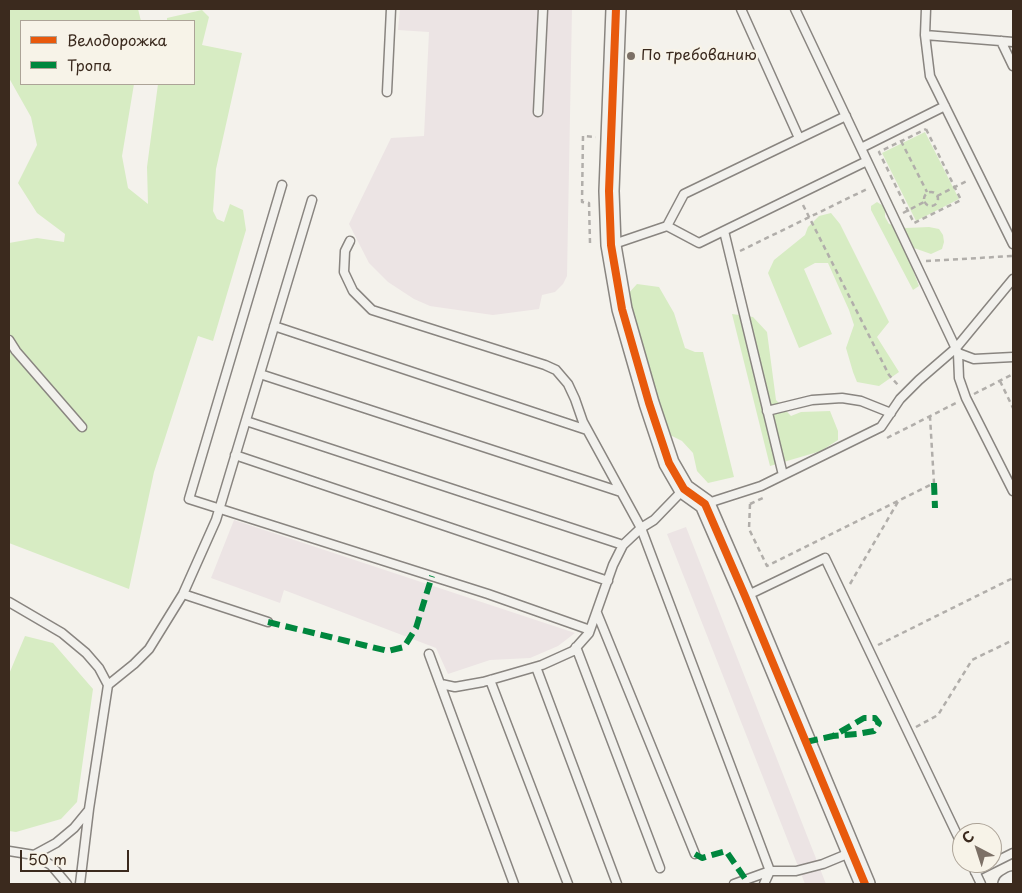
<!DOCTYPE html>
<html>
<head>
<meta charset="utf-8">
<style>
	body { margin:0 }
	#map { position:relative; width:1022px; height:893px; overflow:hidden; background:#f4f2ec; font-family:"Playpen Sans",sans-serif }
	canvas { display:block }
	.frame { position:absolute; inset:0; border:10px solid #3b2a1e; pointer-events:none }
	.legend { position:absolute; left:20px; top:20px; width:175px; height:65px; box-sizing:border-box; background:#f7f3e8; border:1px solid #aca397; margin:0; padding:6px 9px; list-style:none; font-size:15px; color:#3b2a1e }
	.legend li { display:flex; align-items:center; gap:10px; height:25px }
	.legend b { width:25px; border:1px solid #aca397 }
	.north { position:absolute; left:952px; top:823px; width:50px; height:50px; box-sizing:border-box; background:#f7f3e8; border:1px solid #aca397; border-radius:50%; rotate:320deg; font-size:14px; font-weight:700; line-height:20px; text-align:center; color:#3b2a1e }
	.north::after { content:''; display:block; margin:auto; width:18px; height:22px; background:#7c7066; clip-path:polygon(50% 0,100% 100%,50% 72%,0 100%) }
	.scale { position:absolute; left:20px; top:850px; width:109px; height:22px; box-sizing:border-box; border:2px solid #3b2a1e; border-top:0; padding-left:6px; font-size:15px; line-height:18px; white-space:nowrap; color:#3b2a1e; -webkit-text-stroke:4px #f7f3e8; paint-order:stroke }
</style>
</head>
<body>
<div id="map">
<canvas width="1022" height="893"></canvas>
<div class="frame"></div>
<ul class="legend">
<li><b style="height:6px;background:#e8590c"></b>Велодорожка</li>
<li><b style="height:6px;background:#00873e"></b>Тропа</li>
</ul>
<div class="north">С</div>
<div class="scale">50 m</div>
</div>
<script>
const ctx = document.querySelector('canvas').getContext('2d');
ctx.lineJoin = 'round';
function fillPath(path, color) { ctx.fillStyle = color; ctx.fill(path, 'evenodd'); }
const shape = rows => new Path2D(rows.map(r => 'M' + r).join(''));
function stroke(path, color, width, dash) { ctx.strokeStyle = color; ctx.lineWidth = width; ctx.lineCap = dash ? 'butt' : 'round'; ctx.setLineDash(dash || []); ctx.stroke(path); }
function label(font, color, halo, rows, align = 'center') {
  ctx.font = font + ' "Playpen Sans",sans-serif'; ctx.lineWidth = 5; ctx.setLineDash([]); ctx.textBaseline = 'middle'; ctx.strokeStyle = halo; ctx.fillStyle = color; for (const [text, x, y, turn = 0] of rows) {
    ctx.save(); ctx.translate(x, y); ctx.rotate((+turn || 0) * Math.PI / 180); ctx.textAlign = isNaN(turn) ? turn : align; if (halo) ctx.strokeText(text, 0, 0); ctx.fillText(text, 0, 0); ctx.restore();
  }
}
const built = shape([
	[400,9,572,9,567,276,563,284,555,292,542,295,539,309,493,315,430,306,414,299,388,282,369,263,349,224,391,138,424,136,429,32,398,30],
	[234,520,575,633,558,646,530,658,490,660,448,674,436,648,284,590,280,603,211,578],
	[686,527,826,884,805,884,667,534]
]);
const green = shape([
	[9,9,138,9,141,21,21,21,21,84,134,84,122,156,128,188,148,204,147,167,158,84,194,84,194,21,167,21,167,18,202,10,209,17,202,45,242,53,216,169,213,211,217,219,224,222,230,204,243,210,246,230,213,341,198,336,154,472,129,589,9,543,9,243,37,238,64,242,65,234,37,213,18,183,37,145,31,117,9,78],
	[925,132,959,199,916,221,882,153],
	[877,202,885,207,885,217,889,224,906,228,929,227,939,229,943,235,944,242,942,249,931,254,914,248,906,252,919,286,913,290,871,210,871,206],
	[831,213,840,224,889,322,877,337,899,372,879,386,857,382,853,372,846,348,854,325,849,310,828,263,815,263,804,269,832,334,799,348,768,273,774,260,805,235,808,227,819,216],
	[637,284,659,287,674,313,685,348,695,352,703,352,734,477,708,483,697,471,693,453,682,441,670,435,662,424,626,296],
	[732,314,753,317,767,332,776,400,791,416,801,412,830,411,838,431,838,440,821,451,770,466],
	[25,636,53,643,93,689,77,802,61,819,16,832,9,831,9,674]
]);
const path = shape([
	[926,129,961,200,914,223,879,152,926,129],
	[901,141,927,192],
	'924 199a7 7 0 1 1 14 0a7 7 0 1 1-14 0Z',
	[937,196,969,180],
	[803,205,889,375,898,385],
	[903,213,924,202],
	[590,243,589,203,582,202,583,136,596,137],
	[740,251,867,189],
	[926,261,1013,256],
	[1000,381,1013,408],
	[974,394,1013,374],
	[887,438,956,403],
	[750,504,749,529,767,566,934,483,930,417],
	[750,504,763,498],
	[850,584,899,500],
	[878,645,1013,578],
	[916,727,938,715,972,660,1013,640]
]);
const service = shape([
	[741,9,799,138],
	[795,9,958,353,959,378,966,398,1013,491],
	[926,9,925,35,930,76,1013,244],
	[925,35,1013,42],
	[1001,41,1013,66],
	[387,92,391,9],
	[538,112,543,9],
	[861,148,945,106],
	[282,185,189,499,488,594,590,630],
	[667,226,684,194,846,116],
	[724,231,783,475],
	[350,241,345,251,344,272,353,291,372,310,545,365,556,370,568,384,575,399,583,422,641,528,770,871,764,884],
	[611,245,667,226,699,243,867,161],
	[274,326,587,430],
	[9,340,16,351,82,427],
	[958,353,974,359,1013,357],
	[260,374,621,492],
	[767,411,812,400,842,398,861,401,891,413],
	[246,421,623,545],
	[235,455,608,581],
	[705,504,761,486,881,427,900,399,919,380,956,348,1013,279],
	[183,594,268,622],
	[746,596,825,558,962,845],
	[9,602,62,633,86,653,99,668,108,685,89,809,80,884],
	[597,613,695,854],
	[576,647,660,868],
	[429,654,514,884],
	[536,667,617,884],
	[490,680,568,884],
	[441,684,455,687,483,682,542,665,573,651,589,633,613,565,623,545,641,528,654,520,684,489],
	[108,685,134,664,149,649,183,594,216,520,312,200],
	[9,851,34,855,51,865,67,884],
	[34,855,56,843,74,828,88,811],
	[971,863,981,884],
	[975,872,1013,853],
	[734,884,770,871,796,871,823,864,852,852]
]);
const tertiary = shape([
	[616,9,609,191,611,245,622,309,649,403,669,463,684,489,705,504,745,596,865,884],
	[1008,884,1013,881]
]);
const quiet = shape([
	[934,483,935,508],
	[268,622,388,651,404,647,416,628,432,576],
	[806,742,833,736,864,718,875,718,879,723,874,731,857,734,833,736],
	[695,854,702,858,726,851,746,880]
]);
const cycleway = shape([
	[616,9,609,191,611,245,622,309,649,403,669,463,684,489,705,504,745,596,865,884]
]);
const markers = [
	[631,56,5,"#7c7066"]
];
const poiNames = [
	["По требованию",641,56]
];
fillPath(built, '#ece4e4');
fillPath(green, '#d7ecc3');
stroke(service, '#898580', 11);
stroke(tertiary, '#898580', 22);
stroke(path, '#b1aeaa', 2.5, [5, 4]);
stroke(service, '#f2f1ed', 8);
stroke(tertiary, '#f2f1ed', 19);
stroke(quiet, '#00873e', 6, [12, 6]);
stroke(cycleway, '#e8590c', 8);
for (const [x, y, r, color] of markers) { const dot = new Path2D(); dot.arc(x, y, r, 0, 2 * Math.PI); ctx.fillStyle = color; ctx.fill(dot); stroke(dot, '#f7f3e8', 2); }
label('15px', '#3b2a1e', '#f7f3e8', poiNames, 'left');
</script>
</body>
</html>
